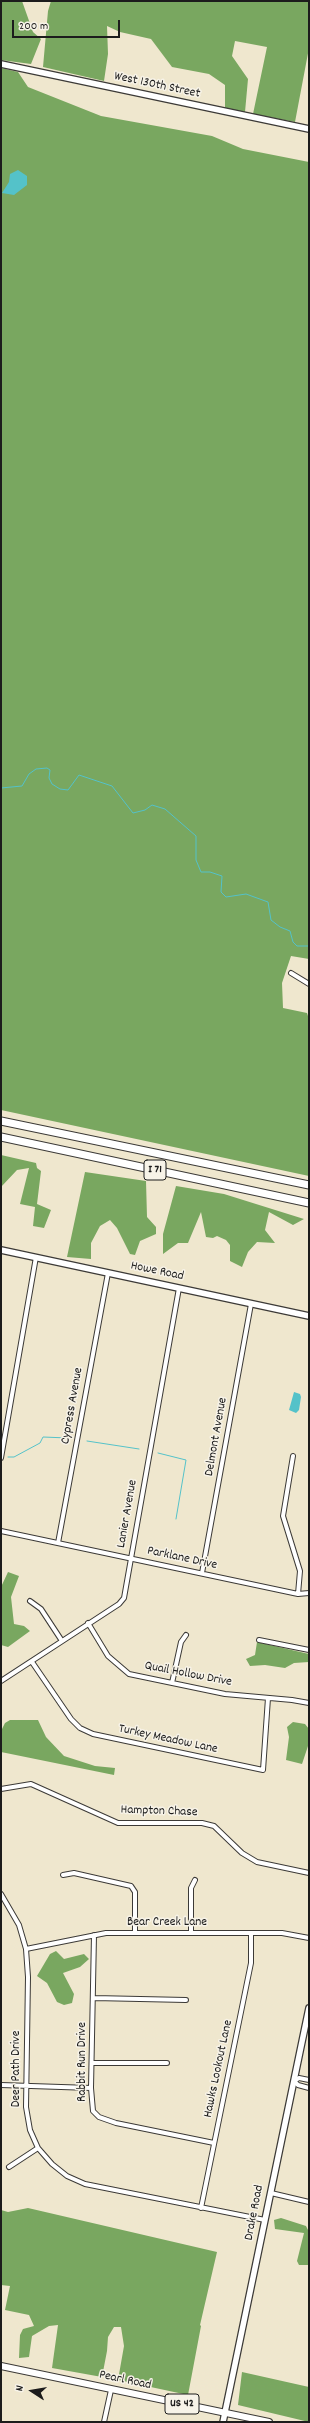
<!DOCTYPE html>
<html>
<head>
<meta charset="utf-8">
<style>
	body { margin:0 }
	#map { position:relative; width:310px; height:2423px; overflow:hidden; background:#efe7ce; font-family:Dekko,sans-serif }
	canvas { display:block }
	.frame { position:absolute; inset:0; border:2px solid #1c1c1c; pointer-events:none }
	.north { position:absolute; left:12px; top:2371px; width:40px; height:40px; -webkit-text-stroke:3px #f7f3e8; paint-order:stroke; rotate:282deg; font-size:11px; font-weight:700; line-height:16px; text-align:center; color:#1c1c1c }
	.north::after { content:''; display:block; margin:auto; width:14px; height:18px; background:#1c1c1c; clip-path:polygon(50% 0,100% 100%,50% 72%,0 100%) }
	.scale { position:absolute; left:12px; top:20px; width:108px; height:18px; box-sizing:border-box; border:2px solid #1c1c1c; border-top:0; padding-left:5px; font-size:12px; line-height:14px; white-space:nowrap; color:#1c1c1c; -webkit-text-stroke:3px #f7f3e8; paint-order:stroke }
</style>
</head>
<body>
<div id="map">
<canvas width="310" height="2423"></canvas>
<div class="frame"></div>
<div class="north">N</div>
<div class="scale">200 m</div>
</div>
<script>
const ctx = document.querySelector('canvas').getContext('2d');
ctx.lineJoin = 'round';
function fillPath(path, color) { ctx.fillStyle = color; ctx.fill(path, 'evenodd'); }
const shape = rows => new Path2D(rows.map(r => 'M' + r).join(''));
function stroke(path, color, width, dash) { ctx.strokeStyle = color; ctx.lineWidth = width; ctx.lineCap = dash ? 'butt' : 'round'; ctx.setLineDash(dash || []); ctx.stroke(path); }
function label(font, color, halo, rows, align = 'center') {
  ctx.font = font + ' Dekko,sans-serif'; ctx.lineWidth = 3; ctx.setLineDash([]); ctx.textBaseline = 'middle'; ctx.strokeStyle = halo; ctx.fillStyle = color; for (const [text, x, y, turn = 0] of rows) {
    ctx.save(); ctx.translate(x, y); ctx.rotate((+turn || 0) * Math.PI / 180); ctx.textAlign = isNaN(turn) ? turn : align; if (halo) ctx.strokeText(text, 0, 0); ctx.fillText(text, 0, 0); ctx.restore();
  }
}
const forest = shape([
	[1,1,22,1,33,32,41,39,31,64,1,60],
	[51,1,309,1,309,48,295,122,253,114,267,47,235,41,232,56,248,79,245,112,225,108,225,85,209,74,172,67,151,39,120,32,107,26,108,54,104,81,43,67,48,11],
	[1,68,18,72,28,87,101,116,212,136,243,149,309,162,309,959,291,956,282,983,283,1008,307,1013,309,1019,309,1176,1,1110],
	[1,1155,36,1163,37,1168,41,1171,37,1204,51,1210,44,1228,33,1226,35,1207,20,1204,29,1168,17,1170,1,1187],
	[85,1172,146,1181,147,1217,156,1227,156,1234,140,1241,135,1255,130,1254,117,1228,110,1220,100,1226,91,1243,91,1259,67,1257],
	[176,1186,224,1194,304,1219,293,1225,269,1212,265,1230,275,1243,257,1242,248,1252,242,1267,230,1261,230,1245,226,1240,217,1236,213,1238,206,1237,201,1212,188,1243,178,1243,163,1254,163,1234],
	[8,1572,19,1576,11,1597,14,1624,24,1626,30,1631,8,1647,1,1645,1,1587],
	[257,1642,309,1654,309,1662,294,1663,285,1668,265,1665,250,1666,246,1659,255,1655],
	[10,1720,38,1720,46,1737,64,1756,95,1766,115,1768,114,1775,1,1752,1,1731,5,1723],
	[293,1722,305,1724,309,1729,308,1746,302,1764,286,1760,289,1737,287,1727],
	[56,1951,64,1959,84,1954,89,1959,80,1967,63,1973,74,1994,72,2003,64,2005,57,2002,47,1983,37,1976,50,1954],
	[28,2208,217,2252,200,2325,201,2326,188,2395,118,2380,124,2346,121,2327,114,2327,108,2337,107,2351,102,2377,52,2368,58,2325,49,2326,32,2336,29,2357,19,2358,20,2335,23,2329,34,2326,29,2315,5,2310,10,2286,1,2285,1,2210,8,2212],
	[281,2218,306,2226,309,2232,309,2265,299,2265,297,2261,304,2233,275,2229,274,2220],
	[242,2372,309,2387,309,2422,238,2405]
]);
const water = shape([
	[18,170,27,176,27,185,14,195,2,193,9,182,10,174],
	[294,1392,300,1394,301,1397,299,1410,296,1413,289,1410]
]);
const stream = shape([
	[1,788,22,786,29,774,36,769,47,768,50,770,49,778,52,784,60,789,68,790,79,775,112,786,133,813,145,810,152,805,165,809,196,836,196,860,201,872,210,872,222,876,221,892,226,897,246,894,268,902,271,920,280,927,290,931,293,942,297,946,309,946],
	[87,1441,139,1449],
	[158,1453,186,1460,176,1519],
	[8,1457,14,1457,40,1443,43,1437,68,1438]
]);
const street = shape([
	[291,973,309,984],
	[293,1456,283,1516,300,1571,298,1594],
	[1,1458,36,1257],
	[1,1531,298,1594,309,1593],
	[58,1543,108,1273],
	[202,1573,251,1304],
	[30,1601,41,1609,62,1641],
	[88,1623,108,1656,129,1674,225,1694,292,1700,309,1703],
	[259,1640,309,1650],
	[32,1662,71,1719,80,1728,93,1734,263,1770,268,1698],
	[1,1681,119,1604,124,1598,179,1288],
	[172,1683,181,1642,186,1635],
	[1,1789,31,1784,118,1823,202,1823,214,1826,242,1853,257,1862,309,1873],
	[63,1875,74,1873,131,1886,135,1892,135,1932],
	[1,1894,19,1925,26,1949,28,1977,26,2107,30,2130,38,2148,52,2164,67,2176,85,2184,265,2220],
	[191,1933,191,1888,195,1880],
	[94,1935,91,2088,93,2111,99,2117,116,2123,214,2143],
	[26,1949,106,1933,282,1933,309,1938],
	[94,1998,186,2000],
	[92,2063,167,2063],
	[309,2080,299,2078,294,2081,298,2085,309,2088],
	[1,2085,91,2088],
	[9,2167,38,2148],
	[271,2193,309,2202],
	[201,2208,251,1963,251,1933],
	[104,2422,111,2390]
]);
const secondary = shape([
	[1,64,309,129],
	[1,1250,309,1316],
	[223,2422,309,2008]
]);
const primary = shape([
	[1,2366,269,2422]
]);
const highway = shape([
	[1,1121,309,1185],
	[1,1137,309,1203]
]);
const shields = [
	[155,1170,22],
	[182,2404,34]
];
const shieldNames = [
	["I 71",155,1170],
	["US 42",182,2404]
];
const streetNames = [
	["West 130th Street",157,86,12],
	["Howe Road",157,1272,12],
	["Cypress Avenue",73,1406,-80],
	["Delmont Avenue",217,1437,-80],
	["Lanier Avenue",128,1514,-80],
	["Parklane Drive",182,1559,12],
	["Quail Hollow Drive",188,1675,11],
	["Turkey Meadow Lane",168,1740,12],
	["Hampton Chase",159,1812,2],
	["Bear Creek Lane",167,1923],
	["Rabbit Run Drive",83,2062,-90],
	["Deer Path Drive",17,2069,-90],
	["Hawks Lookout Lane",219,2069,-78],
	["Drake Road",255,2213,-79],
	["Pearl Road",125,2381,12]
];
fillPath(forest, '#79a760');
fillPath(water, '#54c2c9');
stroke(stream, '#54c2c9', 1);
stroke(street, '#3c3a37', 6);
stroke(secondary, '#3c3a37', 8);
stroke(primary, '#3c3a37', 8);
stroke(highway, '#3c3a37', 9);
stroke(street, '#fff', 4);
stroke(secondary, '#fff', 5.5);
stroke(primary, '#fff', 6);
stroke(highway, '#fff', 7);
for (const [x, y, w] of shields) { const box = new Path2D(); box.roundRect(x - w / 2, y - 10, w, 20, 3); ctx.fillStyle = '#f7f3e8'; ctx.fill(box); stroke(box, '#1c1c1c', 1); }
label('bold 12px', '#1c1c1c', null, shieldNames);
label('13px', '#1c1c1c', '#f7f3e8', streetNames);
</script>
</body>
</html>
